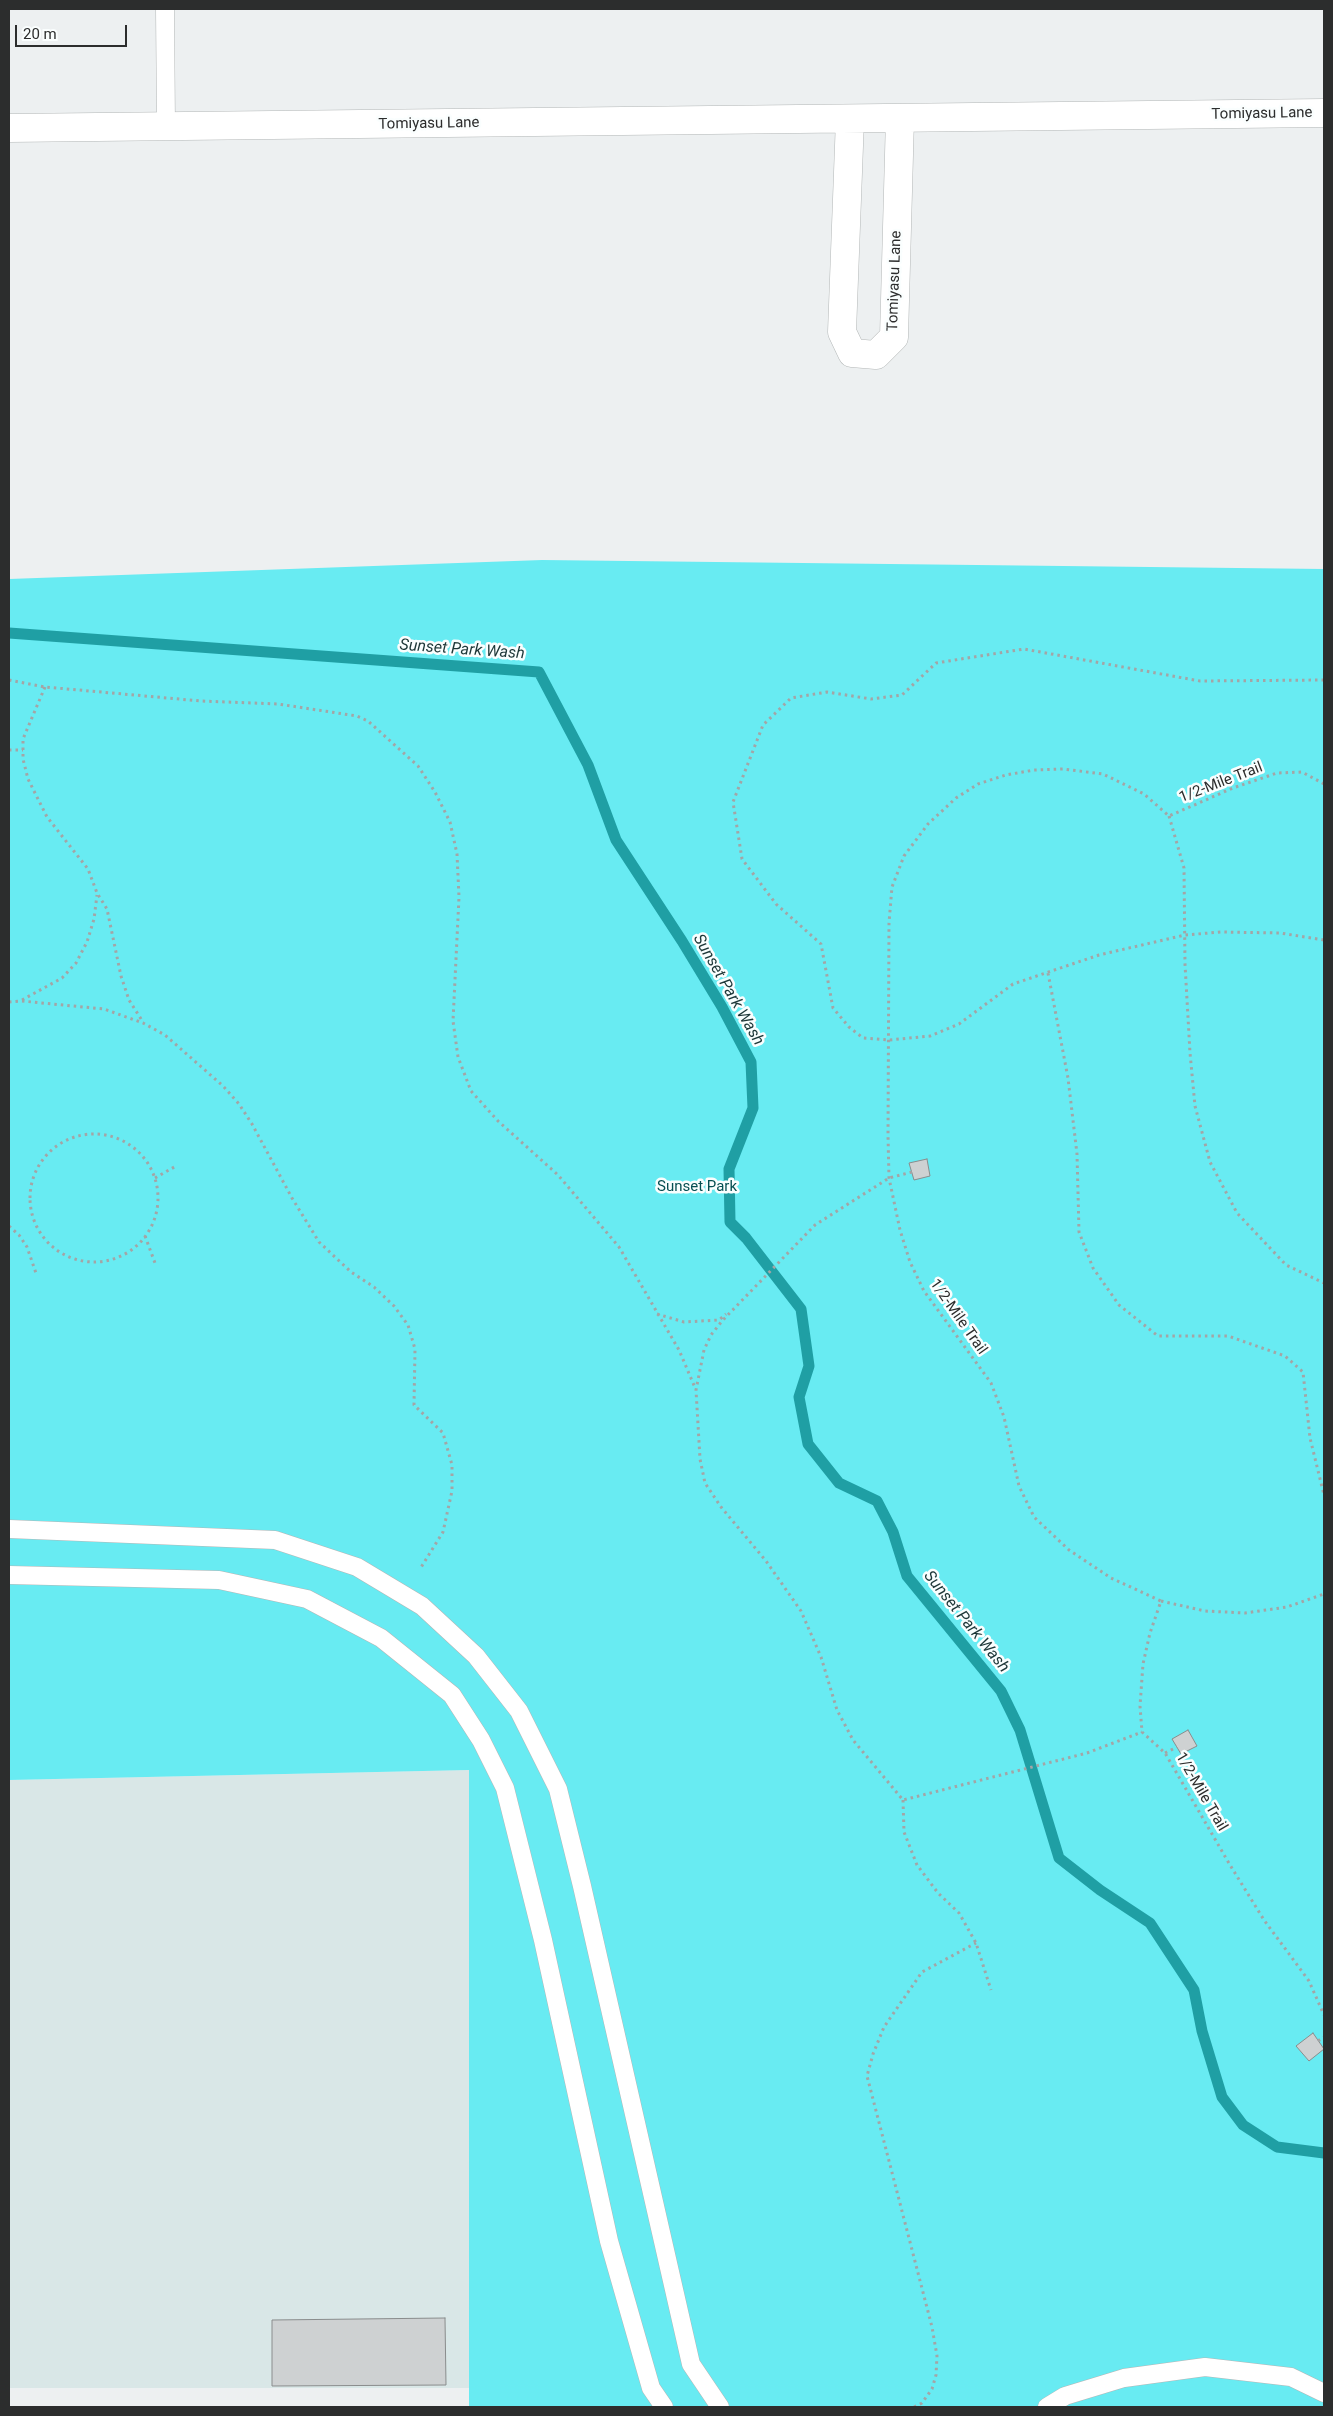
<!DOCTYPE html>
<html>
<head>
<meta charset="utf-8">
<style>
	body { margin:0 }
	#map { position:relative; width:1333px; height:2416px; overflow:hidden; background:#edf0f1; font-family:Roboto,sans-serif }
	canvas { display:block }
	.frame { position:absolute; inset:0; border:10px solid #2c2d2d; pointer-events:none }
	.scale { position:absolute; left:15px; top:25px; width:112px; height:22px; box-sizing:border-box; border:2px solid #2c2d2d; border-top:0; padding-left:6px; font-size:15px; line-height:18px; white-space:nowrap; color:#2c2d2d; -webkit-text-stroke:4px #fafefe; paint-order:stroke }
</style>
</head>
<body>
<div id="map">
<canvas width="1333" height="2416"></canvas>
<div class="frame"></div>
<div class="scale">20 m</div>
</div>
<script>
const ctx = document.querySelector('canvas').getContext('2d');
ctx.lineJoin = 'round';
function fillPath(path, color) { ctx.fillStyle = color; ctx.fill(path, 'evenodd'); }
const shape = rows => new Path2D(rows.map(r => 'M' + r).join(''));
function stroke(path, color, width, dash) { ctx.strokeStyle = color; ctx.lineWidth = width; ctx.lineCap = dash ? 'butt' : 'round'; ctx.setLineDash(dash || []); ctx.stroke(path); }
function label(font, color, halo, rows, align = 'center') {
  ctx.font = font + ' Roboto,sans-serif'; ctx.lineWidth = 5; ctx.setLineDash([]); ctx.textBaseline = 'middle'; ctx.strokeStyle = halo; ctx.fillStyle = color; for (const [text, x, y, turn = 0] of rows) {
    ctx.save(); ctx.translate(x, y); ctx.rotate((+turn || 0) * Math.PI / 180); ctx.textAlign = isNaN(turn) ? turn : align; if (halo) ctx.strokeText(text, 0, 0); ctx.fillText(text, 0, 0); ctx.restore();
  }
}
const built = shape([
	[469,1770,469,2388,9,2388,9,1780]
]);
const green = shape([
	[542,560,1324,569,1324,2407,469,2407,469,1770,9,1780,9,579]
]);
const stream = shape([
	[9,633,539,672,588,765,616,840,682,941,722,1007,751,1062,753,1108,729,1169,730,1222,746,1238,801,1309,809,1366,799,1397,808,1444,839,1483,877,1501,893,1532,907,1576,1001,1691,1020,1730,1059,1858,1100,1890,1150,1923,1194,1990,1202,2031,1222,2097,1243,2125,1277,2147,1324,2153]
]);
const building = shape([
	[927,1159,930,1176,914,1180,909,1163,927,1159],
	[1188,1730,1197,1746,1181,1754,1172,1739,1188,1730],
	[1313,2033,1324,2049,1309,2061,1296,2046,1313,2033],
	[445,2318,446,2385,272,2386,272,2320,445,2318]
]);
const path = shape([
	[9,680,45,687,201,701,278,704,357,716,368,721,418,766,435,792,450,822,457,854,459,897,453,1021,458,1057,471,1091,498,1121,558,1175,619,1247,679,1350,696,1390],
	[1324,680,1200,681,1024,649,936,663,902,695,871,699,827,692,791,698,763,725,733,802,742,859,776,904,821,944,833,1008,849,1027,863,1038,889,1040,930,1036,959,1024,1013,984,1099,955,1185,935,1221,932,1280,933,1324,940],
	[45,687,23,739,23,759,28,779,47,817,88,869,97,893,107,909,121,976,129,1000,143,1022],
	[9,750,23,750],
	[1324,784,1302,772,1277,773,1233,788,1169,816,1144,794,1103,774,1063,769,1034,770,1006,775,978,784,956,798,928,824,904,856,892,887,889,923,888,1135,889,1178,900,1230,910,1262,924,1291,991,1383,1004,1417,1019,1486,1034,1517,1069,1550,1111,1578,1161,1601,1150,1633,1143,1664,1140,1706,1142,1732,1165,1753,1230,1865,1264,1920,1309,1981,1324,2015],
	[1169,816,1184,868,1185,964,1190,1053,1195,1106,1210,1162,1237,1213,1286,1265,1324,1283],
	[1048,973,1068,1078,1077,1154,1079,1232,1093,1268,1119,1305,1158,1336,1228,1336,1285,1356,1303,1372,1310,1438,1324,1495],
	[22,1000,62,978,76,963,87,942,94,919,97,895],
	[9,1002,22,1001,104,1009,143,1023,165,1035,223,1086,239,1104,252,1124,292,1198,319,1242,351,1272,374,1287,394,1306,408,1325,415,1349,414,1405,443,1433,452,1465,452,1491,443,1532,420,1569],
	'30 1198a64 64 0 1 1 128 0a64 64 0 1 1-128 0Z',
	[912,1172,889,1178,815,1225,722,1321,711,1335,704,1350,696,1390,700,1459,705,1483,721,1507,766,1561,801,1611,821,1657,837,1710,853,1740,903,1800,1087,1753,1142,1732],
	[155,1178,176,1166],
	[9,1226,19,1235,27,1247,37,1276],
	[145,1236,155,1263],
	[657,1314,684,1322,719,1320,726,1314],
	[1161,1601,1205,1611,1245,1613,1287,1607,1324,1594],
	[1165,1753,1177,1747],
	[903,1800,904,1832,917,1865,938,1893,959,1913,976,1943,991,1990],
	[1318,2041,1324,2037],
	[914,2407,922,2403,932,2389,936,2375,937,2356,932,2327,867,2076,873,2054,884,2027,922,1972,976,1943]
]);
const lane = shape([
	[165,9,166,126],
	[9,1529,275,1540,357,1567,422,1606,476,1656,519,1711,558,1789,582,1886,691,2364,720,2407],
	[9,1575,219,1580,307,1599,381,1638,452,1695,481,1740,505,1788,543,1940,609,2241,651,2388,664,2407],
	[1047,2407,1065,2396,1124,2378,1205,2367,1291,2377,1324,2393]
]);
const street = shape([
	[850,119,842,332,852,353,876,355,894,337,900,118],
	[9,128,1324,113]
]);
const streetNames = [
	["Tomiyasu Lane",1262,114,-1],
	["Tomiyasu Lane",429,124,-1],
	["Tomiyasu Lane",895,281,-88],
	["1/2-Mile Trail",1221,783,-21],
	["1/2-Mile Trail",958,1317,55],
	["1/2-Mile Trail",1201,1792,60]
];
const parkNames = [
	["Sunset Park",697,1187]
];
const waterNames = [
	["Sunset Park Wash",462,650,4],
	["Sunset Park Wash",728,990,60],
	["Sunset Park Wash",966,1622,51]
];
fillPath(built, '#d9e7e7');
fillPath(green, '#68ebf2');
stroke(stream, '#1f9fa4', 11);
fillPath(building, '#ced1d2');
stroke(building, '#8a8d8d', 1);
stroke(lane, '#b3b7b7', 19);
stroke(street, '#b3b7b7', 29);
stroke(path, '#a3a5a6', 3, [2.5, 4]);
stroke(lane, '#fff', 18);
stroke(street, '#fff', 28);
label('15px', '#2c2d2d', '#fafefe', streetNames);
label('15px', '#064f52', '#fafefe', parkNames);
label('italic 16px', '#1d3738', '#fafefe', waterNames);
</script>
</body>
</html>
